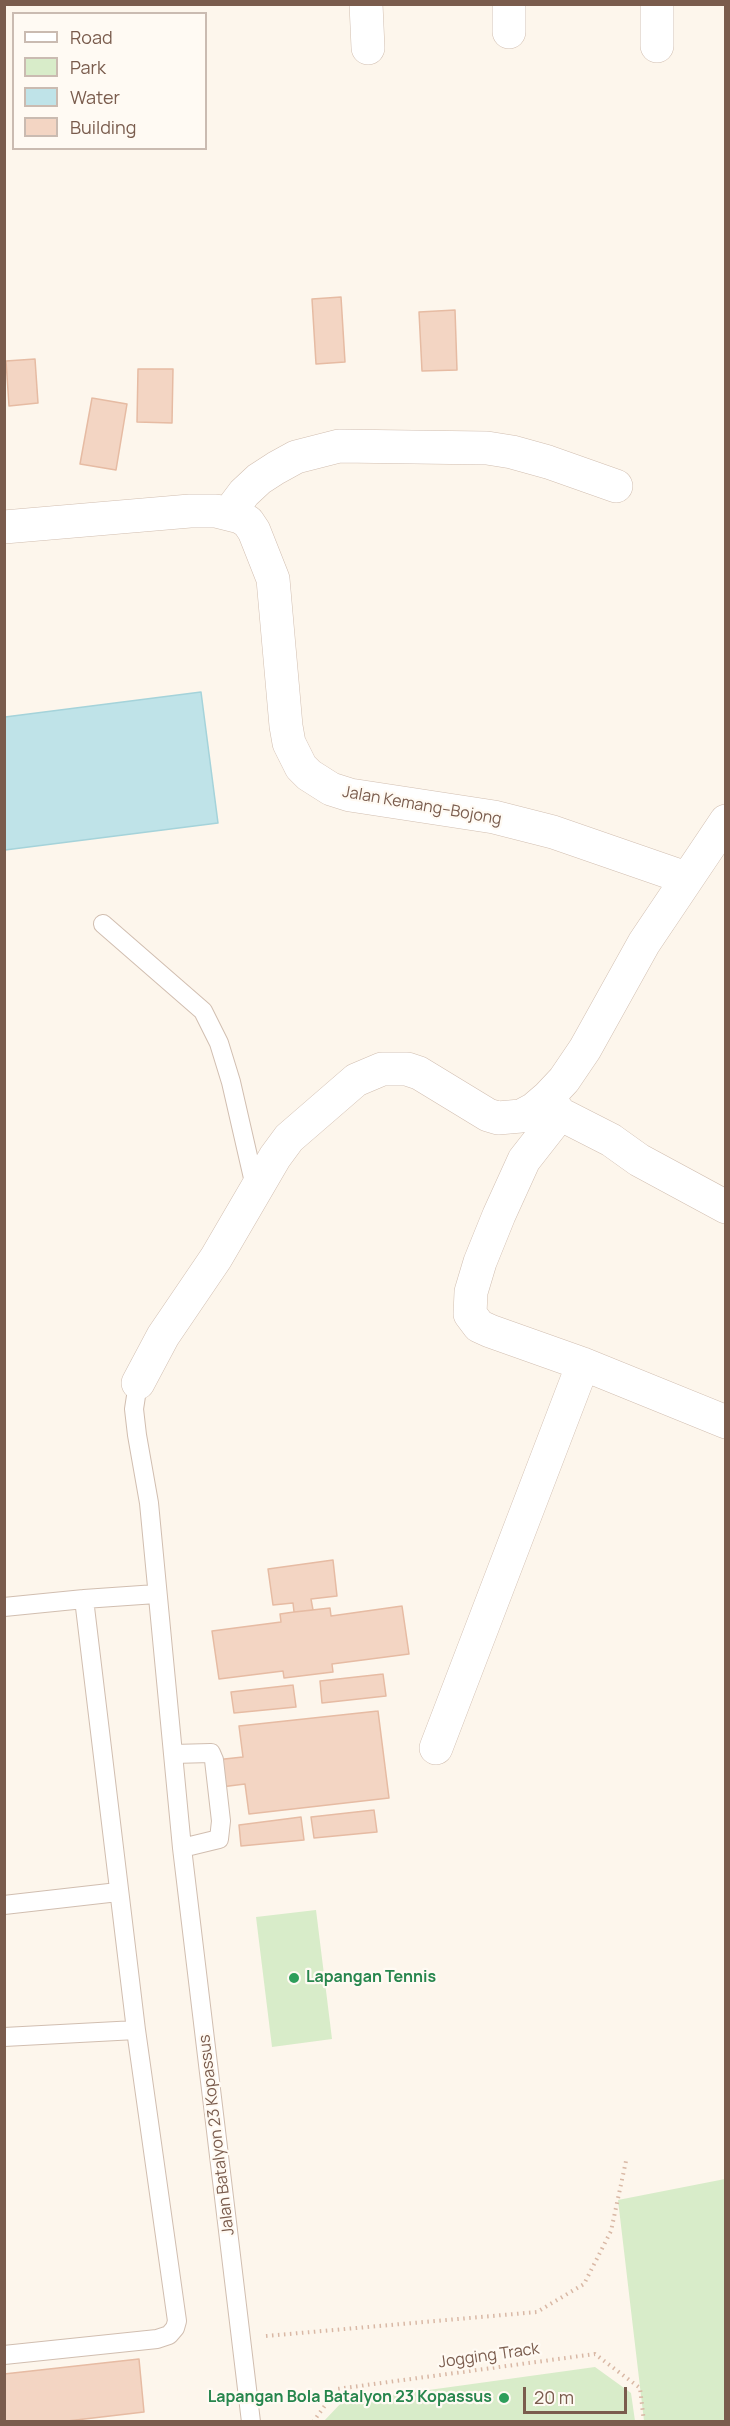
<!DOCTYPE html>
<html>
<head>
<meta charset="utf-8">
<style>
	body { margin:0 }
	#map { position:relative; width:730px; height:2426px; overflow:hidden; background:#fdf6ec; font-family:Manrope,sans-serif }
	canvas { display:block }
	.frame { position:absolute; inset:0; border:6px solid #7a5c4d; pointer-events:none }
	.legend { position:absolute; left:12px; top:12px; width:195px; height:138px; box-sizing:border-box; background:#fffaf3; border:2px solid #cabbb1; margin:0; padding:8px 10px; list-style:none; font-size:18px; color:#7a5c4d }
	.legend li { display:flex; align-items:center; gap:12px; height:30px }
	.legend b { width:30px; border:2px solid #cabbb1 }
	.scale { position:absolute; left:523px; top:2387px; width:104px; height:27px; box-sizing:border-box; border:3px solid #7a5c4d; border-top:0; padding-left:8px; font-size:18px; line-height:21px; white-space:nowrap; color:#7a5c4d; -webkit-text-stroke:4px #fffaf3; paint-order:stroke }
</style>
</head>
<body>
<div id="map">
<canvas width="730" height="2426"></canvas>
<div class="frame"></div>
<ul class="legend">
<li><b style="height:8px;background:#fff"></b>Road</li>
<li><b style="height:16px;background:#d8ecc9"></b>Park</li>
<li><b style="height:16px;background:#bfe3e8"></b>Water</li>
<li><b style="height:16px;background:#f3d5c3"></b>Building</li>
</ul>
<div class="scale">20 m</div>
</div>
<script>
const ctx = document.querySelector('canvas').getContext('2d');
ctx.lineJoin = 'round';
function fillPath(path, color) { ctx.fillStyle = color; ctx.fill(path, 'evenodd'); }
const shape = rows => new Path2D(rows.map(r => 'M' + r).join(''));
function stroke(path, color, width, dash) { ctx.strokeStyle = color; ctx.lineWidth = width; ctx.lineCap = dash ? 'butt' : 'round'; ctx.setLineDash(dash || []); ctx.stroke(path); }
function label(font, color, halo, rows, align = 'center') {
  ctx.font = font + ' Manrope,sans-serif'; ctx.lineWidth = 4.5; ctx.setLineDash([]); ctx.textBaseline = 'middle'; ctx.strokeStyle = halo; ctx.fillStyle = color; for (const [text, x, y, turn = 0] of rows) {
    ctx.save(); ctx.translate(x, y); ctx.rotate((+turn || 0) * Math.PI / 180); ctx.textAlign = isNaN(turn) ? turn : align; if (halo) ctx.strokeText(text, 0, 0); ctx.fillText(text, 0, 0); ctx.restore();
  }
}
const green = shape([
	[316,1910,332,2039,272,2047,256,1917],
	[725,2179,725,2421,644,2421,618,2200],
	[595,2367,631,2393,635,2421,324,2421,342,2402]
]);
const water = shape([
	[201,692,218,823,5,850,5,717,201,692]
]);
const building = shape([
	[341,297,345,362,316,364,312,299,341,297],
	[455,310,457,370,422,371,419,312,455,310],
	[35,359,38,403,9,406,6,361,35,359],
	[138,369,173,369,172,423,137,422,138,369],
	[92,398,127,404,116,470,80,464,92,398],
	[333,1560,337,1596,311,1599,313,1610,294,1612,293,1603,273,1605,268,1569,333,1560],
	[402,1606,409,1654,332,1664,333,1672,284,1678,283,1671,219,1679,212,1631,281,1622,280,1614,294,1612,330,1608,331,1616,402,1606],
	[383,1674,386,1696,322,1703,320,1681,383,1674],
	[293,1685,296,1707,234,1713,231,1692,293,1685],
	[378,1711,389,1798,249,1814,245,1784,221,1787,215,1760,243,1757,239,1726,378,1711],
	[374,1810,377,1832,314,1838,311,1817,374,1810],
	[301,1817,304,1840,241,1846,239,1825,301,1817],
	[139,2359,144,2412,59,2422,4,2422,4,2374,139,2359]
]);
const path = shape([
	[266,2336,537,2312,584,2284,611,2231,626,2161],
	[313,2422,337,2389,595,2354,640,2388,644,2422]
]);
const lane = shape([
	[103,924,203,1011,219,1043,231,1082,256,1191],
	[138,1383,134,1409,137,1435,149,1503,182,1848,251,2422],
	[4,1607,84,1599,156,1594],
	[173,1754,211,1753,214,1760,221,1821,219,1839,182,1848],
	[4,1905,118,1892],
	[4,2037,136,2030],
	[4,2355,157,2339,169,2335,175,2328,177,2321,136,2030,84,1599]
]);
const street = shape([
	[366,4,368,48],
	[509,32,509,4],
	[657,46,657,4],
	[229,513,244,493,259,479,276,468,296,457,339,446,487,448,512,452,548,462,616,486],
	[4,527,190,511,216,511,240,517,248,522,254,531,273,579,286,726,289,743,301,767,309,775,331,789,350,795,494,817,553,832,686,878],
	[548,1097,560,1114,611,1140,639,1160,726,1207],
	[560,1114,524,1160,499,1215,480,1262,471,1292,470,1314,479,1326,490,1331,583,1364,726,1422],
	[138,1383,163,1336,216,1258,275,1157,289,1138,356,1080,382,1069,407,1069,419,1073,488,1115,498,1118,521,1116,534,1109,548,1097,564,1080,585,1049,644,943,726,821],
	[436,1748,583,1364]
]);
const markers = [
	[294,1978,6,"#2e9e5b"],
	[504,2398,6,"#2e9e5b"]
];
const streetNames = [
	["Jalan Kemang–Bojong",422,806,10],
	["Jalan Batalyon 23 Kopassus",217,2135,-97],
	["Jogging Track",489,2356,-8]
];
const leisureNames = [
	["Lapangan Tennis",306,1978],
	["Lapangan Bola Batalyon 23 Kopassus",492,2398,"right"]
];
fillPath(green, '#d8ecc9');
fillPath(water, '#bfe3e8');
stroke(water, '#a5d3da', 1.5);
fillPath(building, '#f3d5c3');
stroke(building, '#e6bba3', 1.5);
stroke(lane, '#d1beb0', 20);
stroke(street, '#d1beb0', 34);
stroke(path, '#d9b8a5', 4, [1.5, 4.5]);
stroke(lane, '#fff', 18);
stroke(street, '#fff', 33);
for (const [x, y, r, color] of markers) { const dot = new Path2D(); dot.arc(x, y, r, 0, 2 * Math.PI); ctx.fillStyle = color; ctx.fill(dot); stroke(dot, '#fffaf3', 2); }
label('16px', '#7a5c4d', '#fffaf3', streetNames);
label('bold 16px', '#27864d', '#fffaf3', leisureNames, 'left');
</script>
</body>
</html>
